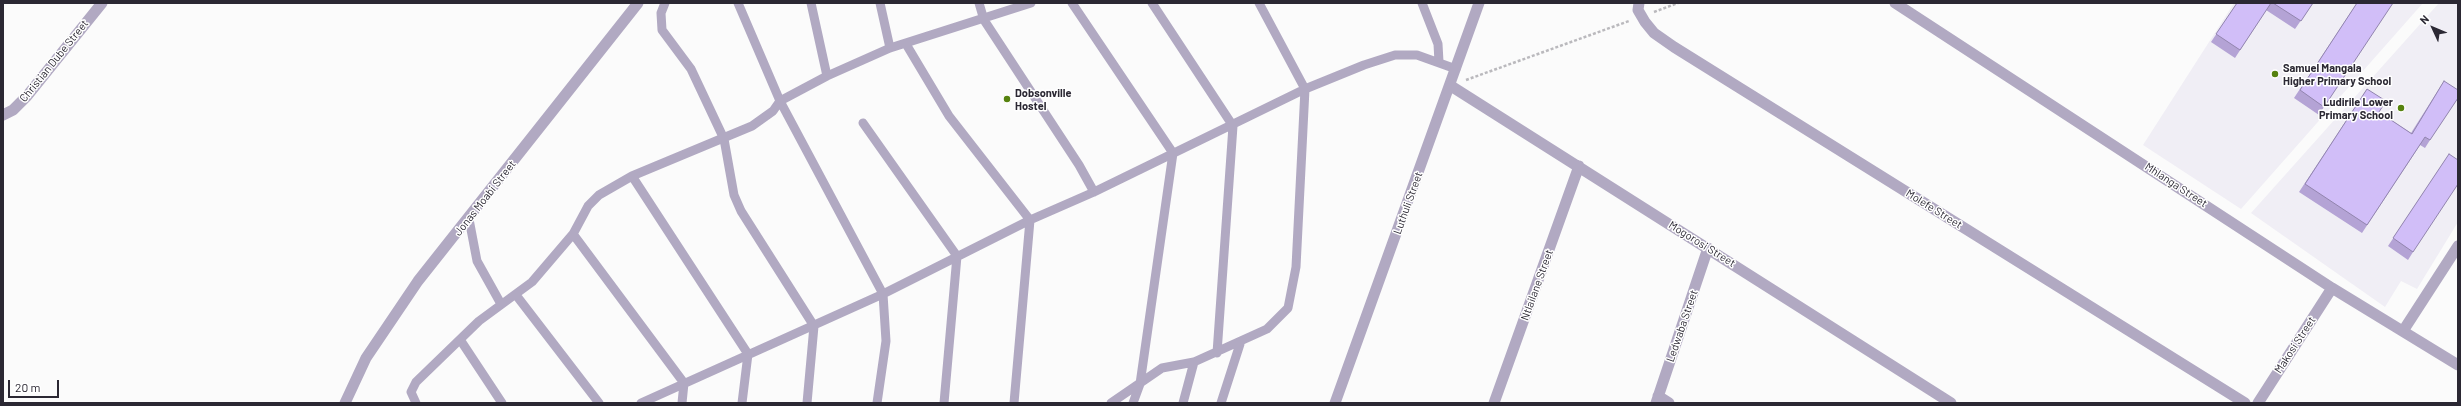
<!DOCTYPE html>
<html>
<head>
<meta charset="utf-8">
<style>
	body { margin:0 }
	#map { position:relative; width:2461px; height:406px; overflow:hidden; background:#fbfbfb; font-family:Barlow,sans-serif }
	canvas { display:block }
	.frame { position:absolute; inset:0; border:4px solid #2b2833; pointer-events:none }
	.north { position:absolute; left:2413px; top:8px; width:40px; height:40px; -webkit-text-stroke:3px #fff; paint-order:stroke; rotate:314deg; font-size:11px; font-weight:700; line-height:16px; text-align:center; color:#2b2833 }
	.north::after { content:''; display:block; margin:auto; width:14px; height:18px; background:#2b2833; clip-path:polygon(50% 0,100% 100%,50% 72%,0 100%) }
	.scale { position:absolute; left:8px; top:380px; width:51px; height:18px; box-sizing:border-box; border:2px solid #2b2833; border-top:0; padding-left:5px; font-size:12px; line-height:14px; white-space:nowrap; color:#2b2833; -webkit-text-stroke:3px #fff; paint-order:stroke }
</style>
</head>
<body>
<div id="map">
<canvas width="2461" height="406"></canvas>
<div class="frame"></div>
<div class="north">N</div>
<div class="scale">20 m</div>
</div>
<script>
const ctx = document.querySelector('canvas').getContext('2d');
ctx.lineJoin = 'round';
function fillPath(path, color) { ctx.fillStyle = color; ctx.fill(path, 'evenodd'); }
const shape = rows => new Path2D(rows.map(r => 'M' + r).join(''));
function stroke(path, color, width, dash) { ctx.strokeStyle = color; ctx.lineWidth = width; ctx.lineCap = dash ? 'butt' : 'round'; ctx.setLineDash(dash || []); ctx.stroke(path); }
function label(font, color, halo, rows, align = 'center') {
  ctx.font = font + ' Barlow,sans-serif'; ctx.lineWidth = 3; ctx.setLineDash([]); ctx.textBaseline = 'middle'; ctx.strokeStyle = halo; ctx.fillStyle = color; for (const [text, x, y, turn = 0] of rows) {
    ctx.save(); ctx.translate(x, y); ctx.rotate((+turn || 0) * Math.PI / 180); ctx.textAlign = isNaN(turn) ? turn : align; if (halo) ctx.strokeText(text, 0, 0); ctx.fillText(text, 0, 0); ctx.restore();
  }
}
const built = shape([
	[2234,3,2423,3,2241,209,2143,145],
	[2439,3,2458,3,2458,222,2417,289,2401,281,2385,307,2251,213]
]);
const path = shape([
	[1654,12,1678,3],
	[1466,80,1629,21]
]);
const service = shape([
	[665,3,661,13,662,30,691,69,724,139,734,195,741,211,814,326,807,403],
	[738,3,780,101,883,294,886,341,877,403],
	[811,3,827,76],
	[880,3,890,48],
	[979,3,984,20,1079,165,1094,192],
	[1072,3,1173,153,1140,384,1133,403],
	[1152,3,1233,126,1217,353],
	[1422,3,1438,44,1439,62],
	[906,44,949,116,1030,220,1014,403],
	[863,123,957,256,944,403],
	[632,176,748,354,742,403],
	[469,219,477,261,501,304],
	[573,234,684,383,682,403],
	[516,295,599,403],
	[461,341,502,403],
	[416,403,411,392,416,382,479,321,532,282,573,234,588,206,599,195,632,176,752,126,773,111,780,101,827,76,890,48,1031,3],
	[641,403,883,294,1030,220,1094,192,1305,89,1364,65,1395,55,1417,55,1456,69],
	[1111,403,1162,368,1194,362,1267,329,1288,308,1296,267,1305,89,1259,3],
	[1183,403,1194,362],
	[1221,403,1240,344]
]);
const minor = shape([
	[1639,3,1638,10,1645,22,1654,33,1674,47,2245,403],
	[1895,3,2332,288,2458,365],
	[1451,86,1951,403],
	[3,115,13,110,27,96,102,3],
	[2403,331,2458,246],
	[1658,396,1669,403],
	[1335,403,1479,3],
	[1494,403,1579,166],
	[1656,403,1708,248],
	[2258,403,2332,288]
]);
const tertiary = shape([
	[345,403,366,358,418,281,638,3]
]);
const wall = shape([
	[2237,3,2313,3,2295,29,2266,10,2235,58,2211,42],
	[2357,3,2324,107,2319,115,2294,98],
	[2444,81,2430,140,2425,148,2420,145,2362,233,2299,192,2367,89,2379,112,2411,133],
	[2444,162,2413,252,2408,260,2388,246]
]);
const building = shape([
	[2237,3,2271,3,2240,50,2216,34,2237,3],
	[2273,3,2313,3,2301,21,2273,3],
	[2357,3,2393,3,2324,107,2300,90,2357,3],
	[2444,81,2458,90,2458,98,2430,140,2425,137,2367,225,2305,184,2367,89,2386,101,2379,112,2412,134,2444,81],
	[2449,154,2458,160,2458,184,2413,252,2393,238,2449,154]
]);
const markers = [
	[2275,74,4,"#56820e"],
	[1007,99,4,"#56820e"],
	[2401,108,4,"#56820e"]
];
const streetNames = [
	["Christian Dube Street",54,61,-51],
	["Mhlanga Street",2176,185,33],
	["Jonas Moabi Street",485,198,-52],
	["Luthuli Street",1408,203,-70],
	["Molefe Street",1934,209,32],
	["Mogorosi Street",1702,244,32],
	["Ntlailane Street",1537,285,-70],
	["Ledwaba Street",1682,326,-71],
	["Makosi Street",2295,345,-57]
];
const poiNames = [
	["Samuel Mangala",2283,68],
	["Higher Primary School",2283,81],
	["Dobsonville",1015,93],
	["Hostel",1015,106],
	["Ludirile Lower",2393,102,"right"],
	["Primary School",2393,115,"right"]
];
fillPath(built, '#f0eef5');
stroke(path, '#bab9bd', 2.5, [3, 2]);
stroke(service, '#b1a9c2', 9);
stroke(minor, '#b1a9c2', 11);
stroke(tertiary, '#b1a9c2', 11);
fillPath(wall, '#b4a3d5');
fillPath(building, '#d1bef8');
stroke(building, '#9285ae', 1);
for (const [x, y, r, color] of markers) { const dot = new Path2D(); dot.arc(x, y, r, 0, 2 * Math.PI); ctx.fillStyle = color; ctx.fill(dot); stroke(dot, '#fff', 1.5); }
label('11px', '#2b2833', '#fff', streetNames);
label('bold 11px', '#2b2833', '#fff', poiNames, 'left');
</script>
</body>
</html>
